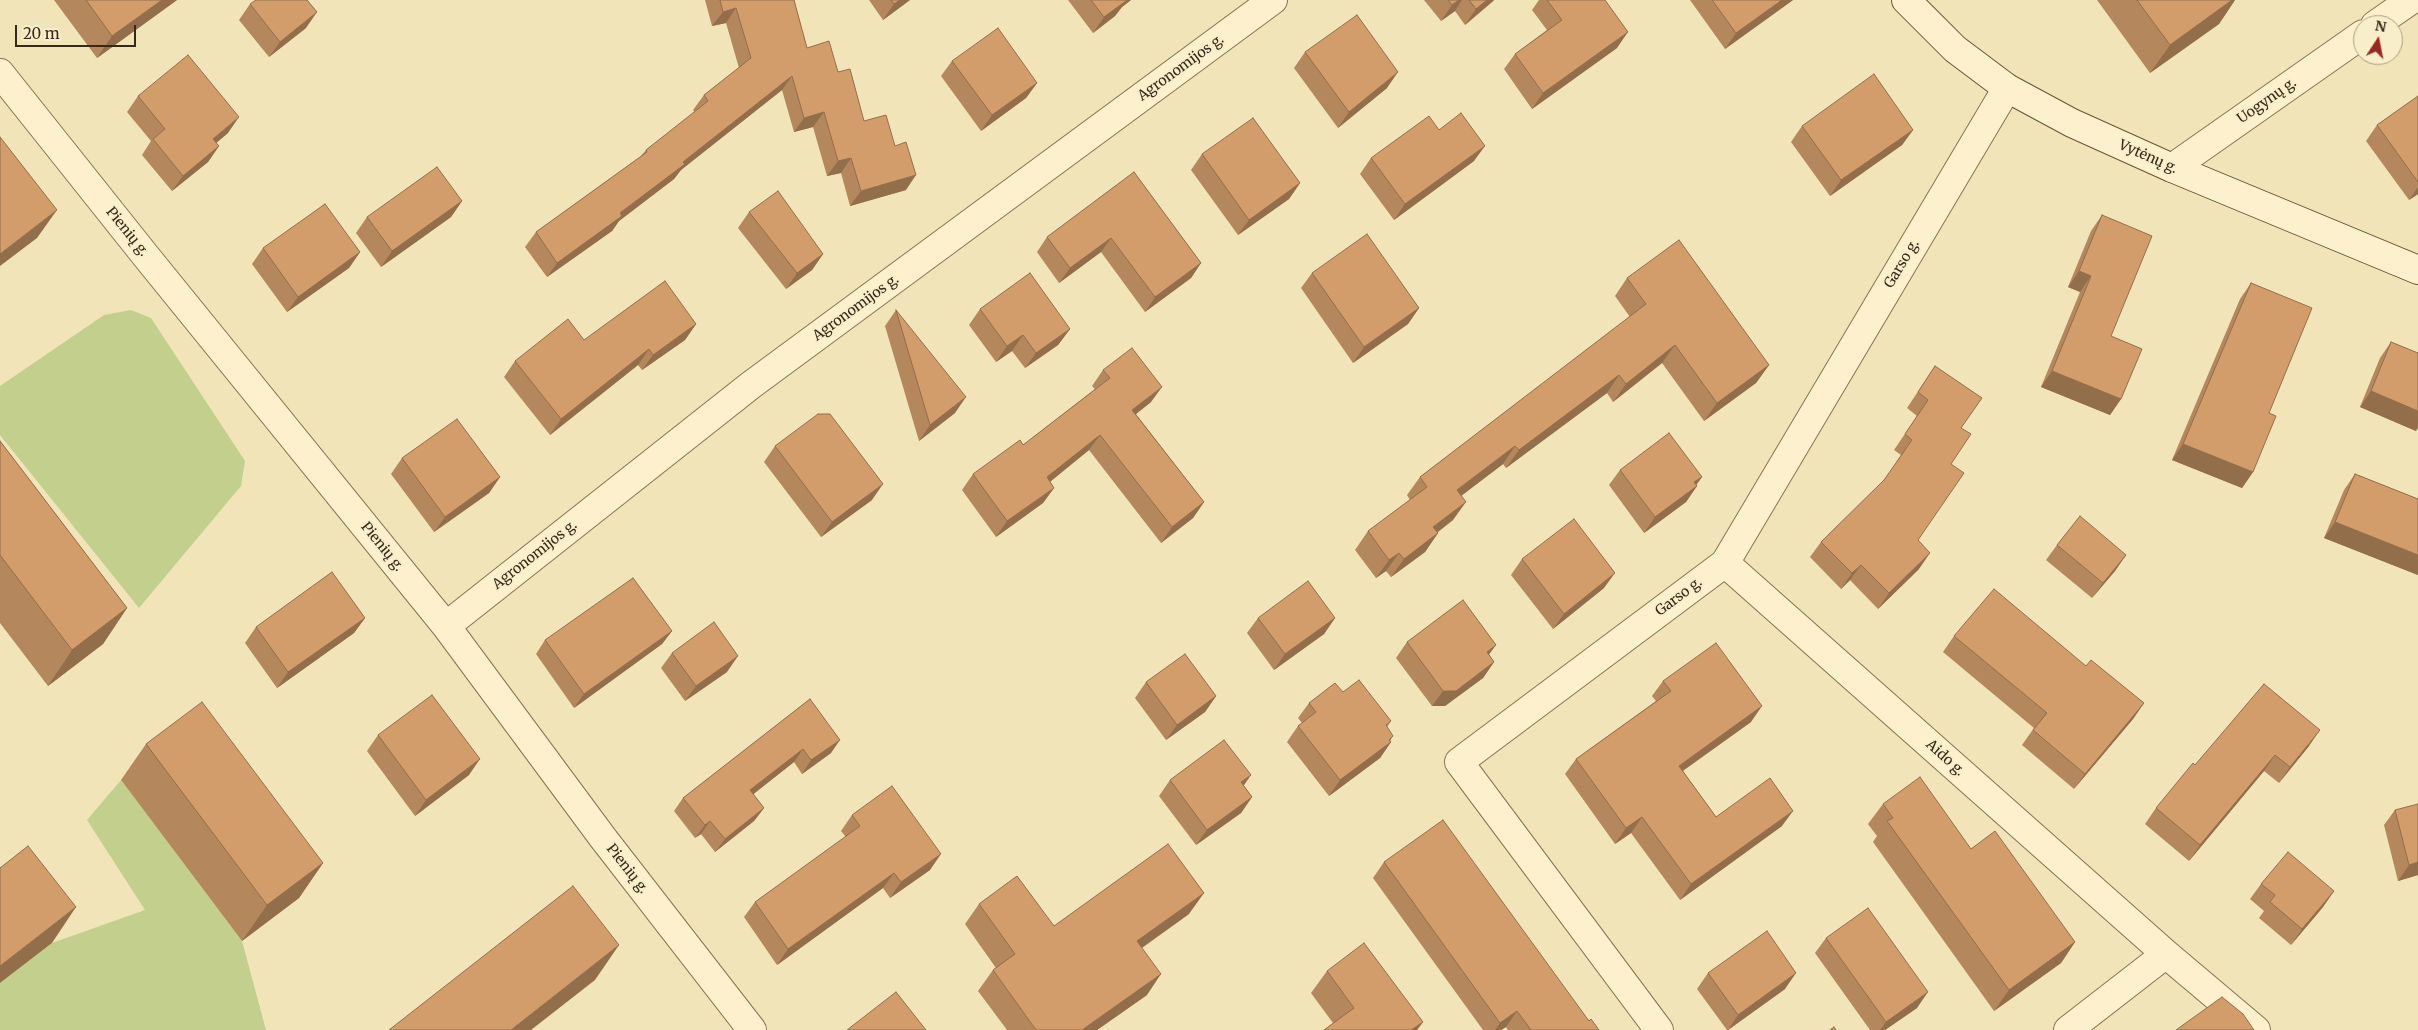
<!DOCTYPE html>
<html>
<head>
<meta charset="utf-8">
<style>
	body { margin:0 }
	#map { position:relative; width:2418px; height:1030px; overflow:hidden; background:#f1e4b9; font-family:Merriweather,serif }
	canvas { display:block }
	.north { position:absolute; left:2353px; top:15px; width:50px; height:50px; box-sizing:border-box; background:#f8eec9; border:1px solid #aa9f83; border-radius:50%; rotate:11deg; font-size:14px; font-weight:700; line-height:20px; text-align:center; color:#362919 }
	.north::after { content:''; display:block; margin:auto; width:18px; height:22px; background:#9b261e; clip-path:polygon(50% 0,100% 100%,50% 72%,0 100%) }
	.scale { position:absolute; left:15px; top:25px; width:121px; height:22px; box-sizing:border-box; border:2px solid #362919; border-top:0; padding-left:6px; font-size:15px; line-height:18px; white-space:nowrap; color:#362919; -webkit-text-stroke:4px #f8eec9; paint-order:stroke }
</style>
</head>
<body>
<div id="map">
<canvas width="2418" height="1030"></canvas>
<div class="north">N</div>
<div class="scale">20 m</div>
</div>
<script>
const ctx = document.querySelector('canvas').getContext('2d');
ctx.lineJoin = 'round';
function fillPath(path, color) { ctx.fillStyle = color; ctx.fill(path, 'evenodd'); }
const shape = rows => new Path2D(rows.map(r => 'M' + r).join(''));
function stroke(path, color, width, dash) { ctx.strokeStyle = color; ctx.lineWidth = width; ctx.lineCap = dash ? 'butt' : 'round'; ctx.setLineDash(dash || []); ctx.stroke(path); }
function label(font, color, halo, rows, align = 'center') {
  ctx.font = font + ' Merriweather,serif'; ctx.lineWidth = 4; ctx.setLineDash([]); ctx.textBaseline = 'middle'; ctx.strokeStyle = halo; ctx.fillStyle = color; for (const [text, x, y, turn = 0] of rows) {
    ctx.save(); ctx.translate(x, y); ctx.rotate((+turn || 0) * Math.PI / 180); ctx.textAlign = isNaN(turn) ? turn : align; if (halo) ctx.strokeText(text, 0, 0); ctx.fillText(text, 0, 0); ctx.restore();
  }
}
const green = shape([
	[131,310,151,318,245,461,241,486,139,608,0,435,0,386,104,315],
	[121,780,242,941,266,1030,0,1030,0,983,52,943,145,910,87,820]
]);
const minor = shape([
	[2375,25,2411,0],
	[0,73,145,255,446,626,603,838,752,1030],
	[2172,168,2363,34],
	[1725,563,2166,954,2256,1030],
	[446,626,751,385,1273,0],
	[1659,1030,1459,762,1725,563,2007,88],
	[2068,1030,2166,954]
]);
const secondary = shape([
	[1906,0,1955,49,2007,88,2072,123,2172,168,2418,270]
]);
const wall = shape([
	[54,0,177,0,97,58],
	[705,0,794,0,807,48,838,72,864,121,906,190,850,206,841,173,827,176,813,127,794,132,782,90,681,170,674,179,619,221,612,231,547,277,525,247,536,232,640,157,646,150,695,112,693,110,704,95,739,68,726,23,712,26],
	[869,0,910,0,883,20],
	[1068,0,1131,0,1122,7,1115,16,1093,33],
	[1424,0,1494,0,1492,2,1465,25,1455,11,1441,21],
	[1539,0,1605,0,1617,48,1532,109,1504,69,1515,54,1547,30,1532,10],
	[1690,0,1793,0,1725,49],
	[2097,0,2235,0,2219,24,2150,73],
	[250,4,306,28,269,57,239,20],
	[1305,52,1387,88,1338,128,1294,68],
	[952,61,1037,83,1026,98,981,131,941,76],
	[138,96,228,133,216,143,219,146,208,162,172,191,142,155,151,141,127,112],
	[2418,96,2418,194,2409,200,2366,141,2377,125],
	[1802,126,1913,130,1902,145,1830,196,1791,142],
	[1439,130,1474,161,1394,220,1360,174,1371,158],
	[1202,154,1300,183,1289,199,1238,235,1191,170],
	[1134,172,1201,263,1191,278,1145,312,1101,252,1059,283,1037,252,1047,237],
	[462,201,451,217,381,267,356,233,367,217],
	[749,212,823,254,812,270,786,289,738,228],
	[2102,215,2111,336,2121,399,2110,415,2041,387,2080,292,2068,287,2091,231],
	[263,248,360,252,349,268,287,312,252,264],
	[1312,273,1419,308,1408,324,1353,363,1301,288],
	[1627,278,1769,365,1756,383,1704,421,1662,363,1613,402,1607,393,1506,468,1503,464,1461,496,1453,520,1437,533,1438,533,1425,552,1391,577,1386,571,1376,578,1355,550,1368,531,1410,500,1407,495,1420,477,1630,317,1615,296],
	[2251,283,2269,413,2253,472,2242,488,2172,460,2240,299],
	[980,309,1070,329,1058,345,1025,368,1012,351,996,362,969,325],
	[896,310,955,413,919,441,885,326],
	[696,324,685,340,642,370,638,365,550,435,504,377,515,361,584,340],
	[2391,342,2416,431,2360,407,2380,358],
	[1935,366,1961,428,1951,464,1918,540,1919,569,1878,609,1850,580,1841,589,1810,557,1821,542,1884,481,1901,455,1894,450,1917,416,1907,408],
	[1103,370,1151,402,1136,414,1204,502,1193,518,1161,543,1089,450,1050,482,1054,488,1043,503,996,537,962,490,973,474,1023,445,1095,389,1092,386],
	[0,441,127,608,103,644,48,686,0,623],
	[775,446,872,500,821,537,764,462],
	[402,458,500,477,489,493,434,532,391,474],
	[1620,470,1702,477,1696,485,1697,486,1686,502,1644,533,1609,485],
	[2355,474,2418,499,2418,575,2324,538,2344,490],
	[2057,545,2126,555,2115,571,2092,598,2046,560],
	[1522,559,1604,588,1553,629,1511,575],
	[365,618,354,633,277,688,245,643,256,627],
	[1258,618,1335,618,1324,634,1274,670,1247,633],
	[672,631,662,644,574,708,536,654,545,640],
	[1954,636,2086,666,2144,703,2133,719,2074,789,2022,745,2034,728,1943,652],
	[1407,642,1489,655,1494,662,1483,678,1445,706,1432,706,1396,658],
	[672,653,727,672,685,701,661,668],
	[1663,681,1751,722,1683,771,1716,817,1782,826,1680,900,1631,833,1615,844,1565,774,1576,759,1656,701,1652,696],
	[1146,682,1216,696,1205,712,1166,740,1135,698],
	[1343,692,1391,721,1387,727,1391,742,1380,758,1329,796,1287,742,1298,726,1302,723,1298,718,1309,703],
	[810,699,831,753,802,774,794,762,753,794,764,808,754,821,715,852,701,834,695,838,674,811,683,798],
	[378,735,469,775,415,816,367,751],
	[146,744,323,863,299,898,242,941,121,780],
	[2309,746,2279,783,2264,771,2189,861,2145,824,2156,808,2195,765],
	[1170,780,1244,786,1252,797,1241,813,1196,845,1159,796],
	[1883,804,1971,849,2075,942,2061,963,1994,1011,1873,842,1877,836,1868,824],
	[2395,810,2418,875,2398,881,2384,825],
	[852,815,930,870,890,898,883,888,777,965,744,917,755,902,846,837,841,831],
	[1384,862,1589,1021,1599,1030,1508,1030,1506,1027,1501,1030,1483,1030,1373,878],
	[2261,884,2334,891,2323,907,2291,945,2259,918,2264,911,2250,899],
	[979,904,1054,926,1189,914,1142,948,1147,995,1097,1030,1007,1030,978,991,993,970,996,968,965,924],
	[1826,938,1917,1008,1885,1030,1870,1030,1815,953],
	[1327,971,1423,1022,1417,1030,1324,1030,1333,1023,1311,993],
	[1708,973,1785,989,1728,1030,1727,1030,1697,989]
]);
const shadedWall = shape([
	[162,0,177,0,97,58,112,36],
	[900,0,910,0,883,20,894,4],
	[1122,0,1131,0,1122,7,1115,16,1093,33,1104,17],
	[1459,0,1462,0,1455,11,1441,21,1452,5],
	[1487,0,1494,0,1492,2,1465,25,1476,9],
	[1782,0,1793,0,1725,49,1736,33],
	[2232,0,2235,0,2219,24,2150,73,2170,45],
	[736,8,726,23,712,26,723,12],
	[317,12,306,28,269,57,280,42],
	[1628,32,1617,48,1532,109,1543,93],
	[1398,72,1387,88,1338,128,1349,112],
	[792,76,782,90,681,170,674,179,619,221,612,231,547,277,557,263,683,162],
	[1037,83,1026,98,981,131,992,115],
	[824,112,813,127,794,132,804,118],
	[239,117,228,133,202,155,213,139],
	[1913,130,1902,145,1830,196,1841,180],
	[219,146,208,162,172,191,183,176],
	[1485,146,1474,161,1394,220,1405,204],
	[851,158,841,173,827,176,838,161],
	[916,175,906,190,850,206,861,191],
	[1300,183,1289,199,1238,235,1249,220],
	[2418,187,2418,194,2409,200],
	[462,201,451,217,381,267,392,251],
	[57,210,37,238,0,266,0,254],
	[1111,238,1101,252,1059,283,1070,268],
	[360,252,349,268,287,312,298,297],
	[823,254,812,270,786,289,797,273],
	[1201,263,1191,278,1145,312,1155,297],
	[2079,271,2091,276,2080,292,2068,287],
	[1419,308,1408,324,1353,363,1364,347],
	[696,324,685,340,642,370,653,355],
	[1070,329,1058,345,1025,368,1036,353],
	[1023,335,1012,351,996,362,1007,346],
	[1675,345,1662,363,1613,402,1626,384],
	[649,349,638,365,550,435,561,419],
	[1769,365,1756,383,1704,421,1717,403],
	[2052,371,2121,399,2110,415,2041,387],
	[1619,375,1607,393,1506,468,1519,450],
	[1162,387,1151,402,1121,426,1132,410],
	[2371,391,2418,411,2418,428,2416,431,2360,407],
	[966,397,955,413,919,441,930,425],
	[1100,435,1089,450,1036,493,1047,477],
	[2183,444,2253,472,2242,488,2172,460],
	[1515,446,1503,464,1444,509,1457,490],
	[500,477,489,493,434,532,445,517],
	[1702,477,1694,488,1697,486,1686,502,1644,533,1655,517,1694,482],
	[883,484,872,500,821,537,832,522],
	[1054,488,1043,503,996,537,1007,521],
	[1204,502,1193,518,1161,543,1172,527],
	[1466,502,1453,520,1420,545,1433,527],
	[2335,522,2418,555,2418,575,2324,538],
	[1438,533,1425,552,1391,577,1404,559],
	[1399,553,1386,571,1376,578,1389,560],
	[1930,553,1919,569,1878,609,1889,593],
	[2126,555,2115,571,2092,598,2103,583],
	[1861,565,1850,580,1841,589,1852,573],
	[1615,573,1604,588,1553,629,1564,614],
	[127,608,103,644,48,686,72,650],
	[365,618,354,633,277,688,288,672],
	[1335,618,1324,634,1274,670,1285,654],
	[672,631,662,644,574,708,584,694],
	[1496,645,1485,660,1487,652],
	[738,656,727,672,685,701,696,686],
	[1494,662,1483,678,1445,706,1432,706,1443,691],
	[1216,696,1205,712,1166,740,1177,725],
	[2144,703,2133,719,2074,789,2085,774],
	[1762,706,1751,722,1668,781,1679,766],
	[2320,730,2309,746,2279,783,2290,767],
	[1393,736,1387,745,1391,742,1380,758,1329,796,1340,780],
	[840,740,831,753,802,774,811,760],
	[803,749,794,762,741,804,750,790],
	[2275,755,2264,771,2189,861,2200,845],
	[480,759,469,775,415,816,426,800],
	[1251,775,1240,791,1241,782],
	[1252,797,1241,813,1196,845,1207,830],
	[764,808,754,821,715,852,725,839],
	[1793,811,1782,826,1680,900,1691,884],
	[1642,817,1631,833,1615,844,1626,828],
	[710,821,701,834,695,838,705,825],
	[941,854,930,870,890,898,901,882],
	[2418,862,2418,875,2398,881,2409,865],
	[323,863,299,898,242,941,267,905],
	[894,873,883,888,777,965,788,949],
	[2334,891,2323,907,2291,945,2302,929],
	[1204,893,1189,914,1123,961,1137,941],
	[76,907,52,943,0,983,0,966],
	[2075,942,2061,963,1994,1011,2009,990],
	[619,945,595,980,531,1030,511,1030],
	[1796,973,1785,989,1728,1030,1738,1015],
	[1161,974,1147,995,1097,1030,1082,1030],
	[1928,992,1917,1008,1885,1030,1880,1030,1886,1022],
	[1517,1011,1506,1027,1501,1030,1495,1030,1500,1023],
	[1423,1022,1417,1030,1411,1030]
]);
const building = shape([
	[86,0,162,0,112,36,86,0],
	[256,0,307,0,317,12,280,42,250,4,256,0],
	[720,0,794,0,807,48,829,41,838,72,850,69,864,121,886,115,895,146,906,142,916,175,861,191,851,158,838,161,824,112,804,118,792,76,683,162,685,164,620,213,622,216,557,263,536,232,647,152,646,150,708,101,704,95,751,58,736,8,723,12,720,0],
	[891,0,900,0,894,4,891,0],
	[1091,0,1126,0,1126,1,1104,17,1091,0],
	[1448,0,1459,0,1452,5,1448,0],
	[1469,0,1487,0,1476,9,1469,0],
	[1547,0,1605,0,1628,32,1543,93,1515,54,1562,20,1547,0],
	[1712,0,1782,0,1736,33,1712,0],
	[2137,0,2232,0,2170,45,2137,0],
	[1357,15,1398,72,1349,112,1305,52,1357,15],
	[998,28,1037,83,992,115,952,61,998,28],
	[188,55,239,117,213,139,219,146,183,176,153,139,165,129,138,96,188,55],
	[1874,74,1913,130,1841,180,1802,126,1874,74],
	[2418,96,2418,182,2377,125,2418,96],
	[1461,113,1485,146,1405,204,1371,158,1429,116,1439,130,1461,113],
	[1253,118,1300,183,1249,220,1202,154,1253,118],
	[0,137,57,210,0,254,0,137],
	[437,167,462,201,392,251,367,217,437,167],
	[1134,172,1201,263,1155,297,1111,238,1070,268,1047,237,1134,172],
	[778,191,823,254,797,273,749,212,778,191],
	[325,204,360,252,298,297,263,248,325,204],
	[2102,215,2152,236,2111,336,2142,349,2121,399,2052,371,2091,276,2079,271,2102,215],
	[1367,234,1419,308,1364,347,1312,273,1367,234],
	[1679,240,1769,365,1717,403,1675,345,1626,384,1619,375,1519,450,1515,446,1457,490,1466,502,1433,527,1438,533,1404,559,1399,553,1389,560,1368,531,1427,487,1420,477,1646,304,1627,278,1679,240],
	[1030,273,1070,329,1036,353,1023,335,1007,346,980,309,1030,273],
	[665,281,696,324,653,355,649,349,561,419,515,361,568,319,584,340,665,281],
	[2251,283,2312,308,2269,413,2276,416,2253,472,2183,444,2251,283],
	[896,310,966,397,930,425,896,310],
	[2391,342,2418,353,2418,411,2371,391,2391,342],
	[1132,348,1162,387,1132,410,1204,502,1172,527,1100,435,1047,477,1054,488,1007,521,973,474,1020,440,1023,445,1110,378,1103,370,1132,348],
	[1935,366,1982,398,1961,428,1971,434,1951,464,1964,473,1918,540,1930,553,1889,593,1861,565,1852,573,1821,542,1884,480,1912,440,1905,434,1928,400,1918,392,1935,366],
	[818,414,830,414,883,484,832,522,775,446,818,414],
	[457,419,500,477,445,517,402,458,457,419],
	[1669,433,1702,477,1694,482,1697,486,1655,517,1620,470,1669,433],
	[0,441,127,608,72,650,0,555,0,441],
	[2355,474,2418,499,2418,555,2335,522,2355,474],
	[2080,516,2126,555,2103,583,2057,545,2080,516],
	[1574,519,1615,573,1564,614,1522,559,1574,519],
	[332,572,365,618,288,672,256,627,332,572],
	[633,578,672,631,584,694,545,640,633,578],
	[1308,581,1335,618,1285,654,1258,618,1308,581],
	[1994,589,2086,666,2091,660,2144,703,2085,774,2033,730,2047,713,1954,636,1994,589],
	[1463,600,1496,645,1487,652,1494,662,1456,691,1443,691,1407,642,1463,600],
	[714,622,738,656,696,686,672,653,714,622],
	[1716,643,1762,706,1679,766,1716,817,1770,778,1793,811,1691,884,1642,817,1626,828,1576,759,1671,691,1663,681,1716,643],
	[1185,654,1216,696,1177,725,1146,682,1185,654],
	[1359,680,1391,721,1386,725,1393,736,1389,740,1391,742,1340,780,1298,726,1316,712,1309,703,1335,683,1343,692,1359,680],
	[2264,684,2320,730,2290,767,2275,755,2200,845,2156,808,2193,763,2195,765,2264,684],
	[432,695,480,759,426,800,378,735,432,695],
	[810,699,840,740,811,760,803,749,750,790,764,808,725,839,710,821,705,825,683,798,810,699],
	[202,702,323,863,267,905,146,744,202,702],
	[1224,740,1251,775,1241,782,1252,797,1207,830,1170,780,1224,740],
	[1920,777,1971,849,1995,831,2075,942,2009,990,1887,821,1893,818,1883,804,1920,777],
	[892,786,941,854,901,882,894,873,788,949,755,902,860,826,852,815,892,786],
	[2418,804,2418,862,2409,865,2395,810,2418,804],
	[1443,820,1589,1021,1591,1019,1599,1030,1531,1030,1517,1011,1500,1023,1384,862,1443,820],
	[1168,844,1204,893,1137,941,1161,974,1082,1030,1036,1030,993,970,1015,954,979,904,1017,876,1054,926,1168,844],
	[28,846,76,907,0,966,0,868,28,846],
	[2288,852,2334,891,2302,929,2270,902,2275,895,2261,884,2288,852],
	[573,886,619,945,511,1030,389,1030,573,886],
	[1868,908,1928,992,1886,1022,1826,938,1868,908],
	[1767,931,1796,973,1738,1015,1708,973,1767,931],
	[1364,943,1423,1022,1411,1030,1324,1030,1354,1008,1327,971,1364,943],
	[896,992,926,1030,847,1030,896,992],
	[2222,997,2243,1014,2254,1030,2176,1030,2222,997],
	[1834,1027,1836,1030,1830,1030,1834,1027]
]);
const streetNames = [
	["Agronomijos g.",1181,68,-36],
	["Uogynų g.",2267,101,-35],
	["Vytėnų g.",2148,157,24],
	["Pienių g.",127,232,51],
	["Garso g.",1902,264,-59],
	["Agronomijos g.",856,308,-36],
	["Pienių g.",382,547,51],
	["Agronomijos g.",535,555,-38],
	["Garso g.",1679,597,-37],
	["Aido g.",1945,758,42],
	["Pienių g.",627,869,52]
];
fillPath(green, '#c3cf8d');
stroke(minor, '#887353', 30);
stroke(secondary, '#695436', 30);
stroke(minor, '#fcf1cc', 28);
stroke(secondary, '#fcf1cc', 28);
fillPath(wall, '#b5875c');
fillPath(shadedWall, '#936e4b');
fillPath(building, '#d29d6b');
stroke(building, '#936e4b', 1);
label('14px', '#362919', '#f8eec9', streetNames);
</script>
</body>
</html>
